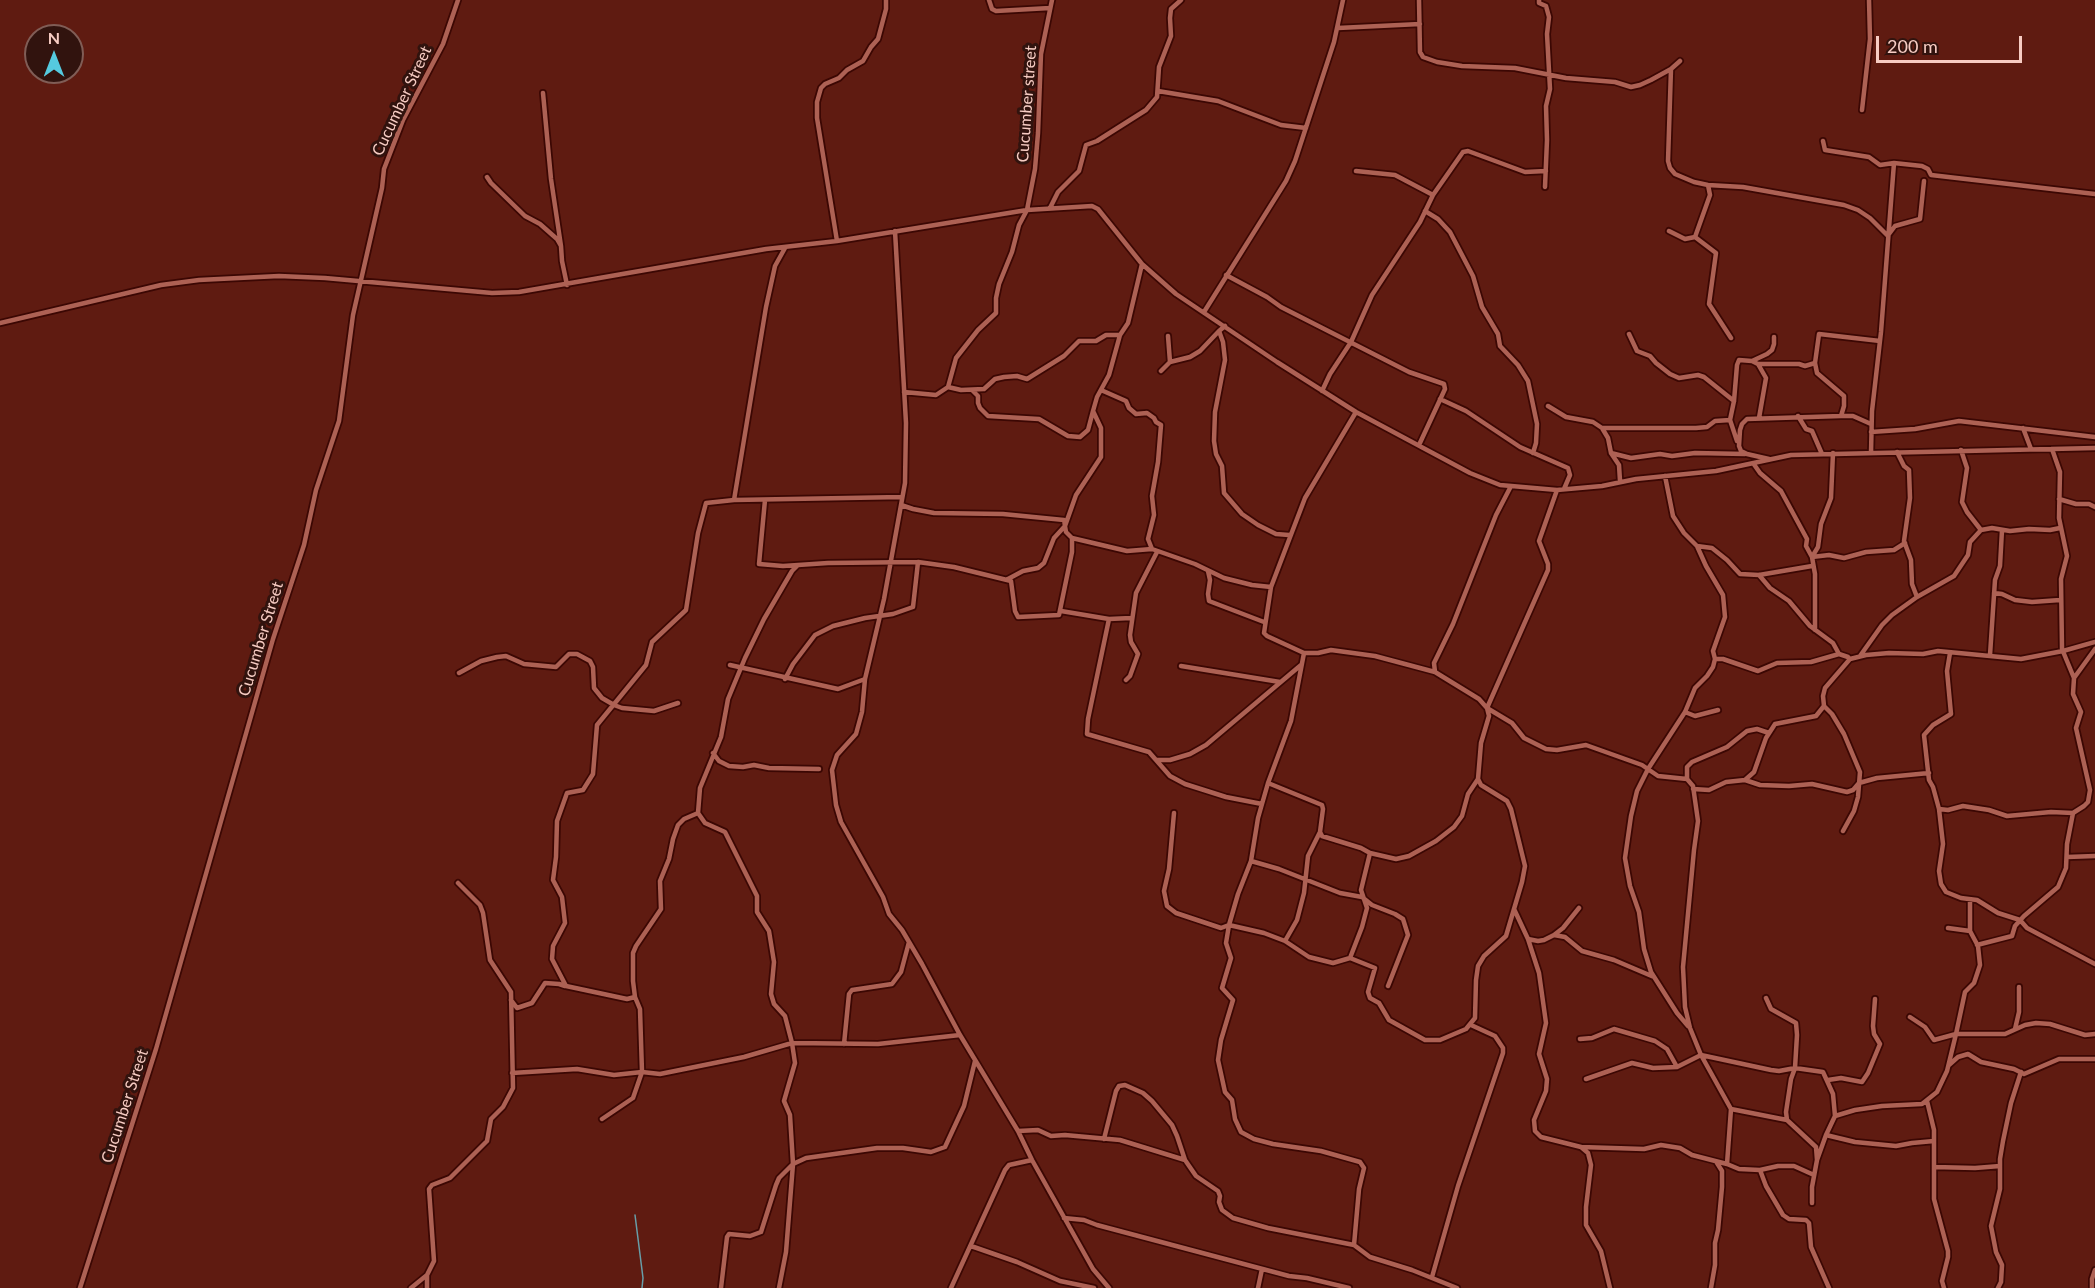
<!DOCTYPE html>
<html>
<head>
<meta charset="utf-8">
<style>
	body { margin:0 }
	#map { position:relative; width:2095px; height:1288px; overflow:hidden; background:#5f1b11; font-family:Lato,sans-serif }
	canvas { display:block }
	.north { position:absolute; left:24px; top:24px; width:60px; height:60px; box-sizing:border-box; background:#31130e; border:2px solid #805d56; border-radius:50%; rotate:0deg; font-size:16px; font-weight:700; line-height:24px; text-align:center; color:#f7ccc3 }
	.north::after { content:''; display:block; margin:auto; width:21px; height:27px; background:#55cadf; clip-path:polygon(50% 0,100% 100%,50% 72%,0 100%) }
	.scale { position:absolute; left:1876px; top:36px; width:146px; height:27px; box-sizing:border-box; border:3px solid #f7ccc3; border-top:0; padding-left:8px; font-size:18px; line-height:21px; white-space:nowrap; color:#f7ccc3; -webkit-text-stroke:4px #31130e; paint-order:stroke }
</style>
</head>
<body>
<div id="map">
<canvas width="2095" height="1288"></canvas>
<div class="north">N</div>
<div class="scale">200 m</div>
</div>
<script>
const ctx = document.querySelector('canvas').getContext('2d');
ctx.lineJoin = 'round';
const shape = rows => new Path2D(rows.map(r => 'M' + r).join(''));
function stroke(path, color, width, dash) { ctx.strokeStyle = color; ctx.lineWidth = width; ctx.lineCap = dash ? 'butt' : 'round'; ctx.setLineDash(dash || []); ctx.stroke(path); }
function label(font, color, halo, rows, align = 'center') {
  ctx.font = font + ' Lato,sans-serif'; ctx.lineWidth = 6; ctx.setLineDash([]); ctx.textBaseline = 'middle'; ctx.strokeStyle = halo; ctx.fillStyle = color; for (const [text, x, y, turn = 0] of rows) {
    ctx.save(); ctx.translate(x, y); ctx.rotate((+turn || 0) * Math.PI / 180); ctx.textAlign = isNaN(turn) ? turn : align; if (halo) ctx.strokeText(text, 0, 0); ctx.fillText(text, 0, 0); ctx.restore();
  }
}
const stream = shape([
	[635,1215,643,1278,642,1288]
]);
const minor = shape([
	[989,0,992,9,996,11,1050,8],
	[1419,0,1420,52,1423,57,1437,62,1462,66,1515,68,1566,78,1615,82,1631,87,1640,85,1651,80,1671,69,1680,61],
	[1539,0,1539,3,1546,6,1549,17,1547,34,1550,89,1546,106,1547,140,1545,187],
	[1338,28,1420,24],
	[1671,69,1668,161,1670,168,1675,174,1694,182,1708,185,1743,187,1844,205,1858,210,1870,218,1888,236],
	[1158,91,1218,101,1281,125,1306,128],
	[543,93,551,179,561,246],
	[1862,110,1870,39,1869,0],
	[1823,141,1825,150,1869,157,1880,165,1894,163,1922,166,1928,169,1931,175,2095,194],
	[1356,171,1395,175,1433,195],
	[487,177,491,183,525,216,540,224,557,239,561,246,562,261,567,285],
	[1708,185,1710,195,1695,237,1716,253,1709,304,1731,338],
	[1050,208,1058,192,1079,171,1086,145,1097,141,1146,110,1157,97,1159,67,1171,36,1170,18,1171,9,1181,0],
	[1425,211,1438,219,1450,232,1473,276,1482,307,1498,334,1500,346,1518,365,1528,381,1537,424,1536,443,1533,453],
	[895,231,906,423,905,483,884,599,865,679,862,712,856,734,837,755,832,770,836,805,841,822,883,897,889,914,902,930,922,964,960,1035,1018,1131,1032,1160,1093,1269,1109,1288],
	[1669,231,1685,239,1695,237],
	[1889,234,1895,226,1920,219,1924,181],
	[837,241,817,118,817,102,821,88,825,84,839,78,847,70,863,61,871,47,878,39,886,9,886,0],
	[1226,275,1267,297,1281,307,1409,372,1444,384,1445,389,1419,445],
	[1204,312,1286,181,1295,161,1334,42,1343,0],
	[0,323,161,285,199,280,279,276,325,278,492,293,519,292,766,249,837,241,1027,210,1092,206,1098,209,1142,264,1176,294,1277,362,1356,412,1470,473,1500,485,1557,490,1602,486,1636,479,1716,471,1791,455,2095,448],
	[1225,326,1219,331,1223,342,1225,360,1215,412,1214,441,1216,454,1222,466,1224,493,1242,514,1258,525,1276,534,1289,535],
	[1629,334,1637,351,1650,356,1656,363,1670,374,1679,378,1698,375,1704,377,1734,401],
	[1168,336,1170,362],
	[1752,361,1758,364,1799,364,1805,366,1815,363],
	[1758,364,1766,378,1759,418],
	[1161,371,1170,362,1190,357,1200,351,1219,331],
	[948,387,956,358,978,330,996,313,996,298,999,284,1012,252,1019,225,1027,210,1035,169,1038,133,1041,54,1052,0],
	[1101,390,1126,401,1129,408,1136,414,1147,413,1154,418,1156,422,1161,425,1158,462,1152,496,1154,515,1148,539,1152,549],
	[973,391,978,396,978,403,980,408,988,416,1039,419,1068,436,1080,437,1088,430,1093,411],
	[1322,391,1330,374,1351,342,1372,295,1420,222,1433,195,1463,152,1468,151,1525,172,1546,171],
	[904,392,936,395,948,387,961,390,984,389,995,379,1004,377,1017,376,1027,379,1064,356,1079,341,1096,341,1106,335,1120,335],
	[1440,399,1466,411,1520,447,1568,468,1570,475,1564,489],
	[1548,406,1566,417,1593,422,1602,428,1608,438,1611,453,1619,465,1620,481],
	[1798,416,1806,429,1812,431,1822,454],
	[1841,416,1844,406,1844,396,1817,373,1815,363,1819,334,1880,341],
	[1602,428,1696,428,1707,427,1715,421,1730,420],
	[2023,428,2031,449],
	[1871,432,1915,429,1959,421,2095,437],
	[1737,441,1730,420,1734,401,1737,365,1739,360,1752,361,1767,354,1772,350,1774,344,1774,337],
	[2052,449,2060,472,2059,518,2067,556,2061,579,2062,649,2074,678],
	[1961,450,1967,468,1962,502,1967,512,1981,530],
	[1897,452,1904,466,1909,470,1910,498,1904,541,1911,560,1912,584,1917,597],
	[1611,453,1631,458,1660,454,1672,456,1695,453,1745,454],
	[1871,453,1872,411,1881,332,1894,163],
	[1769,459,1747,454,1741,451,1739,446,1740,430,1742,424,1747,419,1841,416,1853,416,1871,424],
	[1753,463,1760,473,1781,491,1807,539,1806,546,1812,557,1829,555,1844,558,1866,552,1894,550,1905,543],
	[1665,476,1673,516,1684,533,1697,546,1706,566,1723,595,1725,617,1713,651,1715,659,1713,667,1707,676,1695,688,1685,712,1648,769,1637,791,1631,816,1625,858,1630,886,1639,912,1644,949,1651,972,1677,1013,1688,1026],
	[1557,490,1539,541,1548,564,1548,570,1487,708,1512,723,1524,738,1546,749,1557,750,1586,745,1642,765,1658,776,1687,779,1693,786,1698,821,1694,850,1683,967,1685,1007,1690,1028,1701,1055,1731,1109,1727,1164,1739,1169,1760,1170,1766,1186,1783,1215,1789,1219,1806,1220,1809,1223,1811,1247,1829,1288],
	[2059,499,2076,504,2089,504,2095,507],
	[734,500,902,497],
	[765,500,759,564,783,566,828,563,918,562,954,567,1011,581,1015,611,1018,617,1059,615,1072,552,1072,538,1066,532,1065,526,1076,495,1101,457,1101,428,1093,411,1097,397,1109,375,1120,335,1128,323,1142,264],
	[901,505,913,509,934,513,1003,514,1064,520,1065,526,1054,538,1044,563,1038,568,1023,571,1008,579],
	[1072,538,1127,551,1152,549,1195,564,1224,578,1252,585,1271,587],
	[1697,546,1712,548,1727,560,1740,574,1759,575,1812,566],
	[1208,571,1210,580,1208,594,1209,601,1264,622],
	[1759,575,1770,588,1789,601,1810,626,1833,643,1839,654],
	[1994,593,2002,594,2015,600,2032,602,2060,600],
	[1061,611,1109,619,1131,618],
	[1109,619,1088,719,1087,734,1149,752,1170,776,1185,784,1226,797,1262,804],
	[1815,630,1815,574,1812,557,1818,547,1821,524,1831,498,1833,453],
	[1304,653,1291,721,1268,783,1258,818,1251,861,1238,894,1229,925,1226,943,1231,958,1222,988,1233,1000,1221,1040,1218,1060,1225,1092,1232,1100,1235,1119,1241,1132,1254,1139,1273,1144,1321,1151,1360,1162,1364,1168,1359,1189,1354,1245],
	[1950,653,1947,671,1951,714,1933,725,1924,735,1929,780,1933,787,1939,809,1943,844,1939,871,1941,884,1946,892,1961,898,1977,900,1998,913,2020,920,2027,928,2095,964],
	[1990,655,1995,580,2000,566,2002,530],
	[1860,656,1882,625,1892,615,1917,597,1954,576,1968,555,1970,542,1981,530,1992,528,2010,531,2029,529,2050,530,2060,528],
	[1715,659,1723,659,1758,671,1777,663,1811,662,1839,654,1848,657,1850,659],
	[730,665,838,689,865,679],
	[1181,666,1280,682],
	[1435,672,1434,663,1453,624,1496,515,1510,488],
	[459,673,481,661,497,657,506,656,524,664,556,667,569,654,577,654,590,661,593,667,594,688,602,698,614,705,622,708,654,711,678,703],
	[785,679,793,664,815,635,833,626,865,618,893,614,913,607,918,562],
	[1126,680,1130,676,1138,654,1131,642,1130,635,1136,593,1157,552],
	[1685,712,1695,716,1718,710],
	[713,753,719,761,729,766,743,767,754,765,769,768,819,769],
	[1157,760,1170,760,1190,754,1206,745,1301,665],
	[1687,779,1687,767,1692,762,1727,747,1747,731,1757,729,1769,733],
	[1745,780,1754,772,1766,738,1775,724,1816,716,1824,706],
	[1268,783,1322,805,1323,809,1320,832,1322,836,1361,848,1370,853,1396,859,1409,856,1436,841,1454,827,1462,816,1468,794,1478,779],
	[1693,789,1709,790,1726,782,1745,780,1760,785,1789,786,1812,784,1847,792,1853,790,1859,783,1877,778,1929,773],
	[1939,809,1948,810,1963,806,1989,810,2007,816,2051,812,2073,813,2084,806,2088,802,2090,790,2076,728,2081,712,2073,694,2074,678,2095,649],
	[698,813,705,823,725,832,757,896,757,912,769,931,774,962,771,994,774,1004,785,1016,792,1043,795,1063,784,1101,790,1115,793,1164,786,1252,779,1288],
	[1174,813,1169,869,1164,891,1167,906,1176,913,1221,928,1229,925,1264,933,1285,941,1309,957,1333,963,1350,958,1362,927,1367,908,1361,890,1370,853],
	[1843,831,1854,811,1858,797,1860,772,1844,734,1832,714,1824,706,1823,696,1825,688,1850,659,1866,655,1889,653,1923,654,1938,651,2021,659,2063,651,2095,642],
	[2067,857,2095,856],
	[1251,861,1279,869,1340,893,1362,897,1372,905,1395,914,1403,919,1408,935,1388,986],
	[1514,909,1528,939,1539,973,1546,1023,1539,1054,1547,1079,1546,1091,1534,1120,1535,1131,1541,1137,1581,1147,1588,1153,1591,1165,1586,1207,1586,1225,1601,1251,1610,1288],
	[1970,931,1970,900],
	[1554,935,1563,928,1579,908],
	[1528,939,1538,941,1544,940,1554,935,1565,937,1582,951,1614,960,1654,977],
	[1285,941,1297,920,1304,893,1308,856,1320,832],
	[1977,945,2012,936,2015,926,2024,916,2058,887,2066,868,2067,844,2073,813],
	[1350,958,1375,968,1368,992,1370,998,1379,1003,1389,1020,1425,1040,1440,1040,1466,1029,1475,1018,1476,980,1478,966,1484,956,1506,936,1522,882,1525,866,1511,809,1507,801,1481,785,1478,779,1481,743,1489,716,1487,708,1479,699,1435,672,1375,656,1331,650,1318,653,1304,653,1267,636,1264,633,1271,587,1305,498,1356,412],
	[635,997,627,999,566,986,552,959,553,946,565,923,562,897,553,880,556,857,557,821,567,793,583,790,593,774,597,725,646,665,652,642,686,610,698,533,706,503,734,500,766,307,775,266,785,248],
	[1766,998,1771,1009,1796,1023,1797,1035,1795,1068,1791,1079,1786,1112,1787,1120,1816,1147,1817,1160],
	[511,1000,517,1008,532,1003,545,983,559,984,565,986],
	[1910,1017,1925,1027,1934,1040,1956,1034,1965,992,1974,983,1980,965,1978,946,1970,931,1948,928],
	[2015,1029,2019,1012,2019,987],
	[1580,1039,1592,1038,1614,1029,1655,1041,1667,1049,1677,1067],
	[844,1044,849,994,852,990,892,984,901,972,909,942],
	[1949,1065,1958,1057,1968,1054,1981,1062,2014,1069,2024,1074,2059,1059,2095,1059],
	[512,1073,577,1069,614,1075,642,1072,660,1074,744,1057,792,1043,878,1044,960,1035],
	[1586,1079,1632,1063,1653,1068,1677,1067,1701,1055,1771,1070,1779,1071,1795,1068,1823,1072,1833,1094,1835,1116,1855,1110,1882,1106,1922,1104,1937,1092,1947,1071,1956,1034,2005,1034,2025,1025,2036,1023,2050,1024,2085,1035,2095,1034],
	[1828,1080,1841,1078,1862,1082,1868,1073,1880,1044,1874,1034,1873,1026,1875,999],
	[1927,1101,1934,1130,1934,1199,1948,1251,1948,1257,1942,1281,1944,1288],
	[1731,1109,1787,1120],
	[602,1119,633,1098,642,1072,640,1009,635,997,633,981,633,953,636,946,661,909,660,881,669,859,673,839,678,825,684,819,698,813,700,788,721,737,728,699,745,658,764,619,792,571,797,566],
	[1018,1131,1038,1130,1051,1136,1065,1135,1120,1140,1185,1160],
	[1826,1135,1855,1142,1896,1146,1912,1143,1934,1141],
	[1104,1139,1116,1091,1119,1086,1125,1085,1143,1093,1152,1101,1172,1125,1177,1136,1185,1160,1196,1176,1218,1191,1220,1196,1219,1202,1222,1210,1233,1218,1268,1228,1354,1245,1370,1257,1412,1270,1457,1288],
	[1581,1147,1644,1149,1661,1145,1680,1148,1692,1155,1727,1164],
	[1934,1167,1975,1168,2000,1166],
	[1760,1170,1778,1166,1794,1166,1814,1175],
	[1812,1203,1812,1187,1817,1160,1826,1135,1835,1116],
	[1064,1218,1084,1220,1097,1225,1289,1276,1307,1278,1349,1288],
	[971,1246,1017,1262,1060,1281,1094,1288],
	[427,1275,427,1288],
	[1432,1277,1458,1186,1503,1053,1503,1048,1495,1036,1471,1025],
	[80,1288,156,1049,273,639,304,545,316,490,339,421,353,315,382,188,384,169,403,120,443,44,458,0],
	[411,1288,427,1275,434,1261,429,1189,432,1185,450,1178,487,1141,491,1119,503,1107,513,1088,511,992,490,960,483,913,480,905,458,883],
	[721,1288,727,1237,729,1234,750,1236,761,1232,776,1185,779,1178,793,1164,806,1158,877,1148,903,1148,931,1152,945,1147,964,1106,975,1061],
	[951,1288,1005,1170,1009,1165,1032,1160],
	[1258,1288,1262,1269],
	[1711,1288,1715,1265,1715,1243,1718,1230,1722,1187,1722,1171,1717,1163],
	[1998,1288,2001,1282,2002,1265,1996,1252,1991,1226,2000,1189,2000,1159,2003,1141,2011,1103,2021,1072],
	[2092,1288,2092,1279,2095,1270]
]);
const streetNames = [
	["Cucumber Street",402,101,-65],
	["Cucumber street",1027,104,-86],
	["Cucumber Street",261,639,-73],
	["Cucumber Street",125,1106,-72]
];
stroke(stream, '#689ea8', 1.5);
stroke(minor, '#3b0703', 8);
stroke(minor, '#ad6154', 4.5);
label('16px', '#f7ccc3', '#31130e', streetNames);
</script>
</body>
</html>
